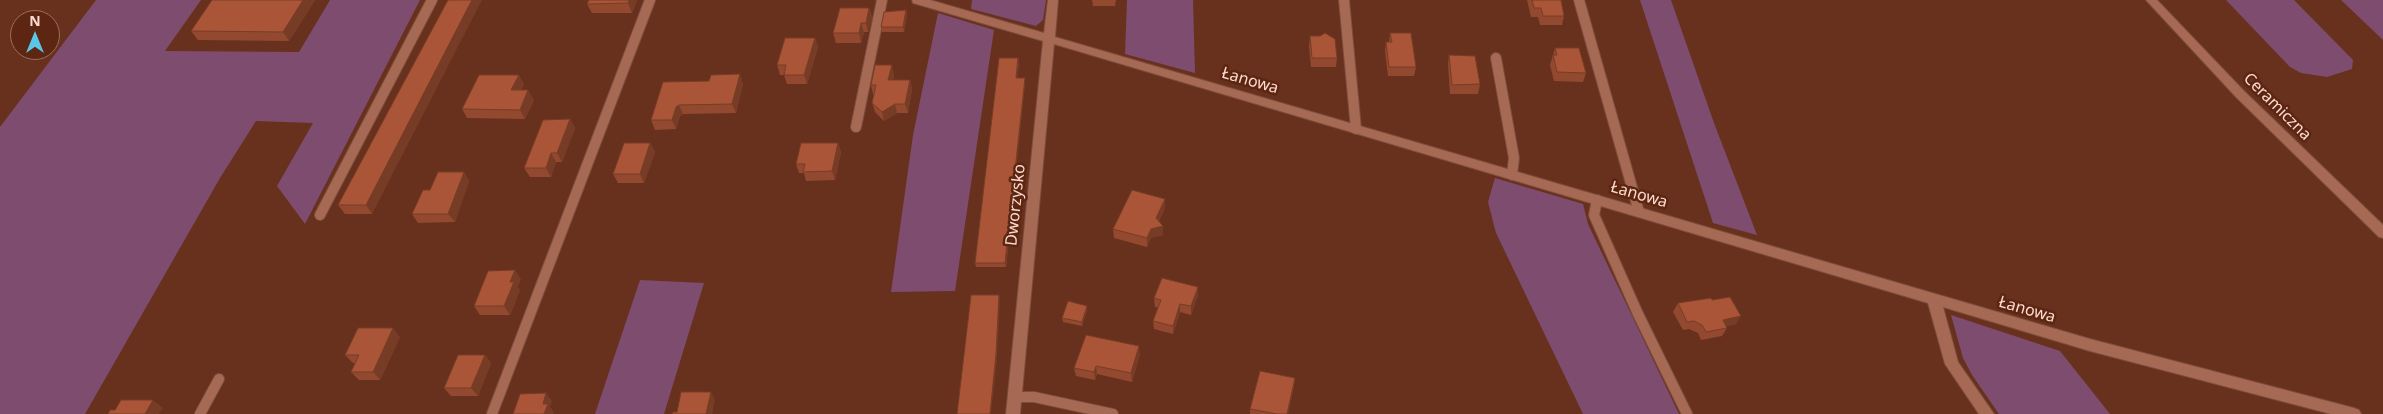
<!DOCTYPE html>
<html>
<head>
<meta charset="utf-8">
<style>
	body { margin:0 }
	#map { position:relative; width:2383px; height:414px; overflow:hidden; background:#68311d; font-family:"Noto Sans",sans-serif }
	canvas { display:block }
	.north { position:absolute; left:10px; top:10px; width:50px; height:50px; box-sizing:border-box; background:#5c2612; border:1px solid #9d6e5e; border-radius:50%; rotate:0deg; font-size:14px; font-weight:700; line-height:20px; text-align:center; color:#fedbcf }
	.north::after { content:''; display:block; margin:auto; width:18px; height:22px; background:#5bc7e7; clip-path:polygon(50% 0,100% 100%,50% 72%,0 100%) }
</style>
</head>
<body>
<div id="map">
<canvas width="2383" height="414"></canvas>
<div class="north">N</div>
</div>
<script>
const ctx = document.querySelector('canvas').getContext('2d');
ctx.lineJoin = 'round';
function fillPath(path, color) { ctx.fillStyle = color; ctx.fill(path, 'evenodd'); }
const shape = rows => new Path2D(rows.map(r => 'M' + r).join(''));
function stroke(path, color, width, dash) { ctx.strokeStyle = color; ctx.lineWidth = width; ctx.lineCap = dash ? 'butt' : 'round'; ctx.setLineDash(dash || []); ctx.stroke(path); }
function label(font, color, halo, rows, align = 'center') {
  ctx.font = font + ' "Noto Sans",sans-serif'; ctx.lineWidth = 5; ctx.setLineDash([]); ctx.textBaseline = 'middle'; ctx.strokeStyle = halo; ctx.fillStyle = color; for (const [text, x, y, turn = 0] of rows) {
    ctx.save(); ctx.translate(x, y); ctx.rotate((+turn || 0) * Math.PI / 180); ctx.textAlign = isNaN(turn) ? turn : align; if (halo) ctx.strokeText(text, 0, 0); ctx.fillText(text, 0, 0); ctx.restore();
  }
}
const green = shape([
	[96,0,201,0,165,51,299,52,330,0,420,0,305,224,277,186,313,123,256,121,220,178,85,414,0,414,0,127],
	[972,0,1046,0,1043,20,1036,26,971,9],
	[1127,0,1193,0,1195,73,1125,54],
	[1640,0,1671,0,1714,123,1757,235,1713,223],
	[2226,0,2294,0,2353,60,2352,69,2327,77,2301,73,2290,67],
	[2341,0,2383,0,2383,40],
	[938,13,994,30,955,291,891,292,913,135],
	[1495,178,1583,204,1588,224,1679,414,1583,414,1496,233,1488,202],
	[640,280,704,283,664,414,595,414],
	[1951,315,2060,351,2110,414,1999,414,1972,375,1963,358]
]);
const service = shape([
	[1344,0,1356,129],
	[1579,0,1639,212],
	[1496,58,1514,158,1512,175],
	[856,127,882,0],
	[1597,200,1594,215,1638,314,1687,414],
	[320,215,432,0],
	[1014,397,1034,397,1113,414],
	[200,414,219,379],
	[492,414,650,0]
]);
const minor = shape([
	[912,0,930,0,1044,33,1048,0,1058,0,1055,37,2090,339,2354,408,2359,410,2361,414,2331,414,2090,351,1943,307,1958,362,1994,414,1979,414,1945,364,1928,303,1054,44,1020,414,1006,414,1043,41,913,3,912,0],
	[2146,0,2157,0,2244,91,2383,225,2383,238,2379,237,2236,97,2146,0]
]);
const wall = shape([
	[315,0,289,41,198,40,191,31],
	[448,0,372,214,345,214,338,205],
	[589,0,637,0,632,13,592,13,587,4],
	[1092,0,1116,0,1115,6,1093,6],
	[1527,0,1561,0,1564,16,1562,25,1540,25,1538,17,1531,17],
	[869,8,872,17,868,32,864,32,861,43,836,43,833,33],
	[906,10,907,15,904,32,882,32,881,27],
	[1390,33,1416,67,1414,76,1388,76,1385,51,1386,42,1389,42],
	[1310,36,1337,58,1336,67,1311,67,1309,46],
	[815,38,818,47,807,84,787,84,784,75,780,75,777,65],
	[1555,48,1586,73,1583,82,1554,81,1550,65],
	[1449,55,1480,84,1478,94,1450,94,1448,64],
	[1018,58,1019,63,1017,78,1025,83,1006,267,976,267,975,263],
	[894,74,893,80,910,80,912,89,908,113,897,113,884,121,875,112,872,103,874,94,873,94,871,85],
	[663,82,743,84,736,113,683,114,680,116,676,129,655,130,651,120],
	[524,84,521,90,534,100,525,119,467,118,462,109],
	[570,119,575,128,562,162,556,162,551,177,530,177,524,168],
	[650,143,655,152,644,183,618,183,613,174],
	[838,143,841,152,835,180,806,181,804,173,799,173,796,164],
	[464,172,469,181,455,222,418,223,412,214,430,190],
	[1165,199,1165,208,1159,221,1163,235,1151,238,1147,247,1114,238,1113,229],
	[521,279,517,287,520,290,510,315,480,315,474,306],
	[1198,287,1198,295,1191,315,1180,312,1173,334,1154,329,1153,321,1158,307,1155,307,1154,298],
	[1712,300,1736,324,1726,326,1727,328,1722,336,1701,340,1698,333,1689,329,1683,330,1673,312,1678,303],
	[1087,306,1087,310,1082,326,1063,322,1062,318],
	[400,337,380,380,359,380,351,372,355,363,353,363,345,355],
	[1140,354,1132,382,1097,374,1095,380,1076,376,1074,368],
	[485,355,491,363,478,396,451,396,444,388],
	[1295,378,1294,386,1288,414,1250,414,1250,409]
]);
const shadedWall = shape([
	[303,0,315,0,289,41,283,32],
	[472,0,482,0,372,214,366,205],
	[629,0,637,0,632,13,628,3],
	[869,8,872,17,868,32,866,23],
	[906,10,907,15,904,32,903,27],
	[861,23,864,32,861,43,859,33],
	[815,38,818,47,807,84,804,75],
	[1018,58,1019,63,1017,82,1016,78],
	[892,65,894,74,891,89,888,80],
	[740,74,743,84,736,113,732,104],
	[519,75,524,84,517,100,511,90],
	[1025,78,1025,83,1006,267,1005,263],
	[910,80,912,89,908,113,905,104],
	[528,90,534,100,525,119,520,110],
	[895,104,897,113,884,121,882,112],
	[679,105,683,114,680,116,676,129,672,120,676,107],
	[570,119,575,128,562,162,557,153],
	[650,143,655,152,644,183,640,174],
	[838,143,841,152,835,180,832,171],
	[551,153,556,162,551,177,546,168],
	[464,172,469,181,455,222,448,214],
	[1165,199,1165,208,1156,227,1156,218],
	[1163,226,1163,235,1151,238,1147,247,1147,238,1151,229],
	[515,270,521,279,517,287,520,290,510,315,504,306,510,282],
	[1198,287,1198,295,1191,315,1191,306],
	[999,295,1000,300,997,359,991,414,990,414],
	[1180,304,1180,312,1173,334,1173,326],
	[1087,306,1087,310,1082,326,1082,322],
	[1741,316,1736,324,1718,328,1723,320],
	[393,328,400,337,380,380,373,372],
	[1139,346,1140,354,1132,382,1131,373],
	[485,355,491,363,478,396,471,388],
	[1096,366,1097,374,1095,380,1094,372],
	[1295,378,1294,386,1288,414,1287,414],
	[711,392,715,400,712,414,706,414],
	[546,393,552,401,550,407,554,412,553,414,544,414,543,404],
	[153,400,163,408,159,414,145,414]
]);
const building = shape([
	[212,0,303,0,283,32,191,31,212,0],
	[448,0,472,0,366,205,338,205,448,0],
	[589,0,629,0,628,3,587,4,589,0],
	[1532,0,1561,0,1564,16,1543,16,1541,8,1534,8,1532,0],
	[840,8,869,8,866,23,861,23,859,33,833,33,840,8],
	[906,10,903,27,881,27,884,12,906,10],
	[1325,33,1335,39,1337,58,1312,58,1310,36,1320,36,1325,33],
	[1390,33,1411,33,1416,67,1389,67,1386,42,1392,42,1390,33],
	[785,38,815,38,804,75,784,75,786,65,777,65,785,38],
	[1555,48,1579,48,1586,73,1557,72,1553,55,1557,55,1555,48],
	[1449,55,1475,56,1480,84,1452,85,1449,55],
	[999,58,1018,58,1016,78,1025,78,1005,263,975,263,999,58],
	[875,65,892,65,888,80,910,80,905,104,895,104,882,112,872,103,876,85,871,85,875,65],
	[740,74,732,104,679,105,676,107,672,120,651,120,663,82,709,81,711,75,740,74],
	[479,75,519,75,511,90,528,90,520,110,462,109,479,75],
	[570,119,557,153,551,153,546,168,524,168,543,120,570,119],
	[624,143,650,143,640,174,613,174,624,143],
	[801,143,838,143,832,171,803,172,805,164,796,164,801,143],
	[438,172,464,172,448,214,412,214,423,190,430,190,438,172],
	[1132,190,1165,199,1156,218,1163,226,1151,229,1147,238,1113,229,1132,190],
	[515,270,510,282,514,282,504,306,474,306,488,271,515,270],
	[1162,278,1198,287,1191,306,1180,304,1173,326,1153,321,1161,300,1154,298,1162,278],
	[971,295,999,295,996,354,990,414,957,414,971,295],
	[1730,297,1741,316,1723,320,1727,328,1706,332,1702,325,1694,321,1687,322,1678,303,1711,298,1712,300,1730,297],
	[1068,301,1087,306,1082,322,1062,318,1068,301],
	[358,328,393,328,373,372,351,372,359,355,345,355,358,328],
	[1086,335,1139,346,1131,373,1096,366,1094,372,1074,368,1086,335],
	[458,355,485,355,471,388,444,388,458,355],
	[1260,371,1295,378,1287,414,1277,414,1250,409,1260,371],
	[681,392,711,392,706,414,672,414,673,412,677,412,681,392],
	[546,393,543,404,548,404,544,414,513,414,520,394,546,393],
	[121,400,153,400,145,414,108,414,110,410,115,410,121,400]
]);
const streetNames = [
	["Łanowa",1250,81,16],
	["Ceramiczna",2277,107,45],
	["Łanowa",1639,195,16],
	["Dworzysko",1016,205,-84],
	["Łanowa",2027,310,16]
];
fillPath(green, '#7e4c6e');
stroke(service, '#7c4d3b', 12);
stroke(minor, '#7c4d3b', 2);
stroke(service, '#a66954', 10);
fillPath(minor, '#a66954');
fillPath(wall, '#92492f');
fillPath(shadedWall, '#773c26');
fillPath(building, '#aa5537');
stroke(building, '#773c26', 1);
label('16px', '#fedbcf', '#5c2612', streetNames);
</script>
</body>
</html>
